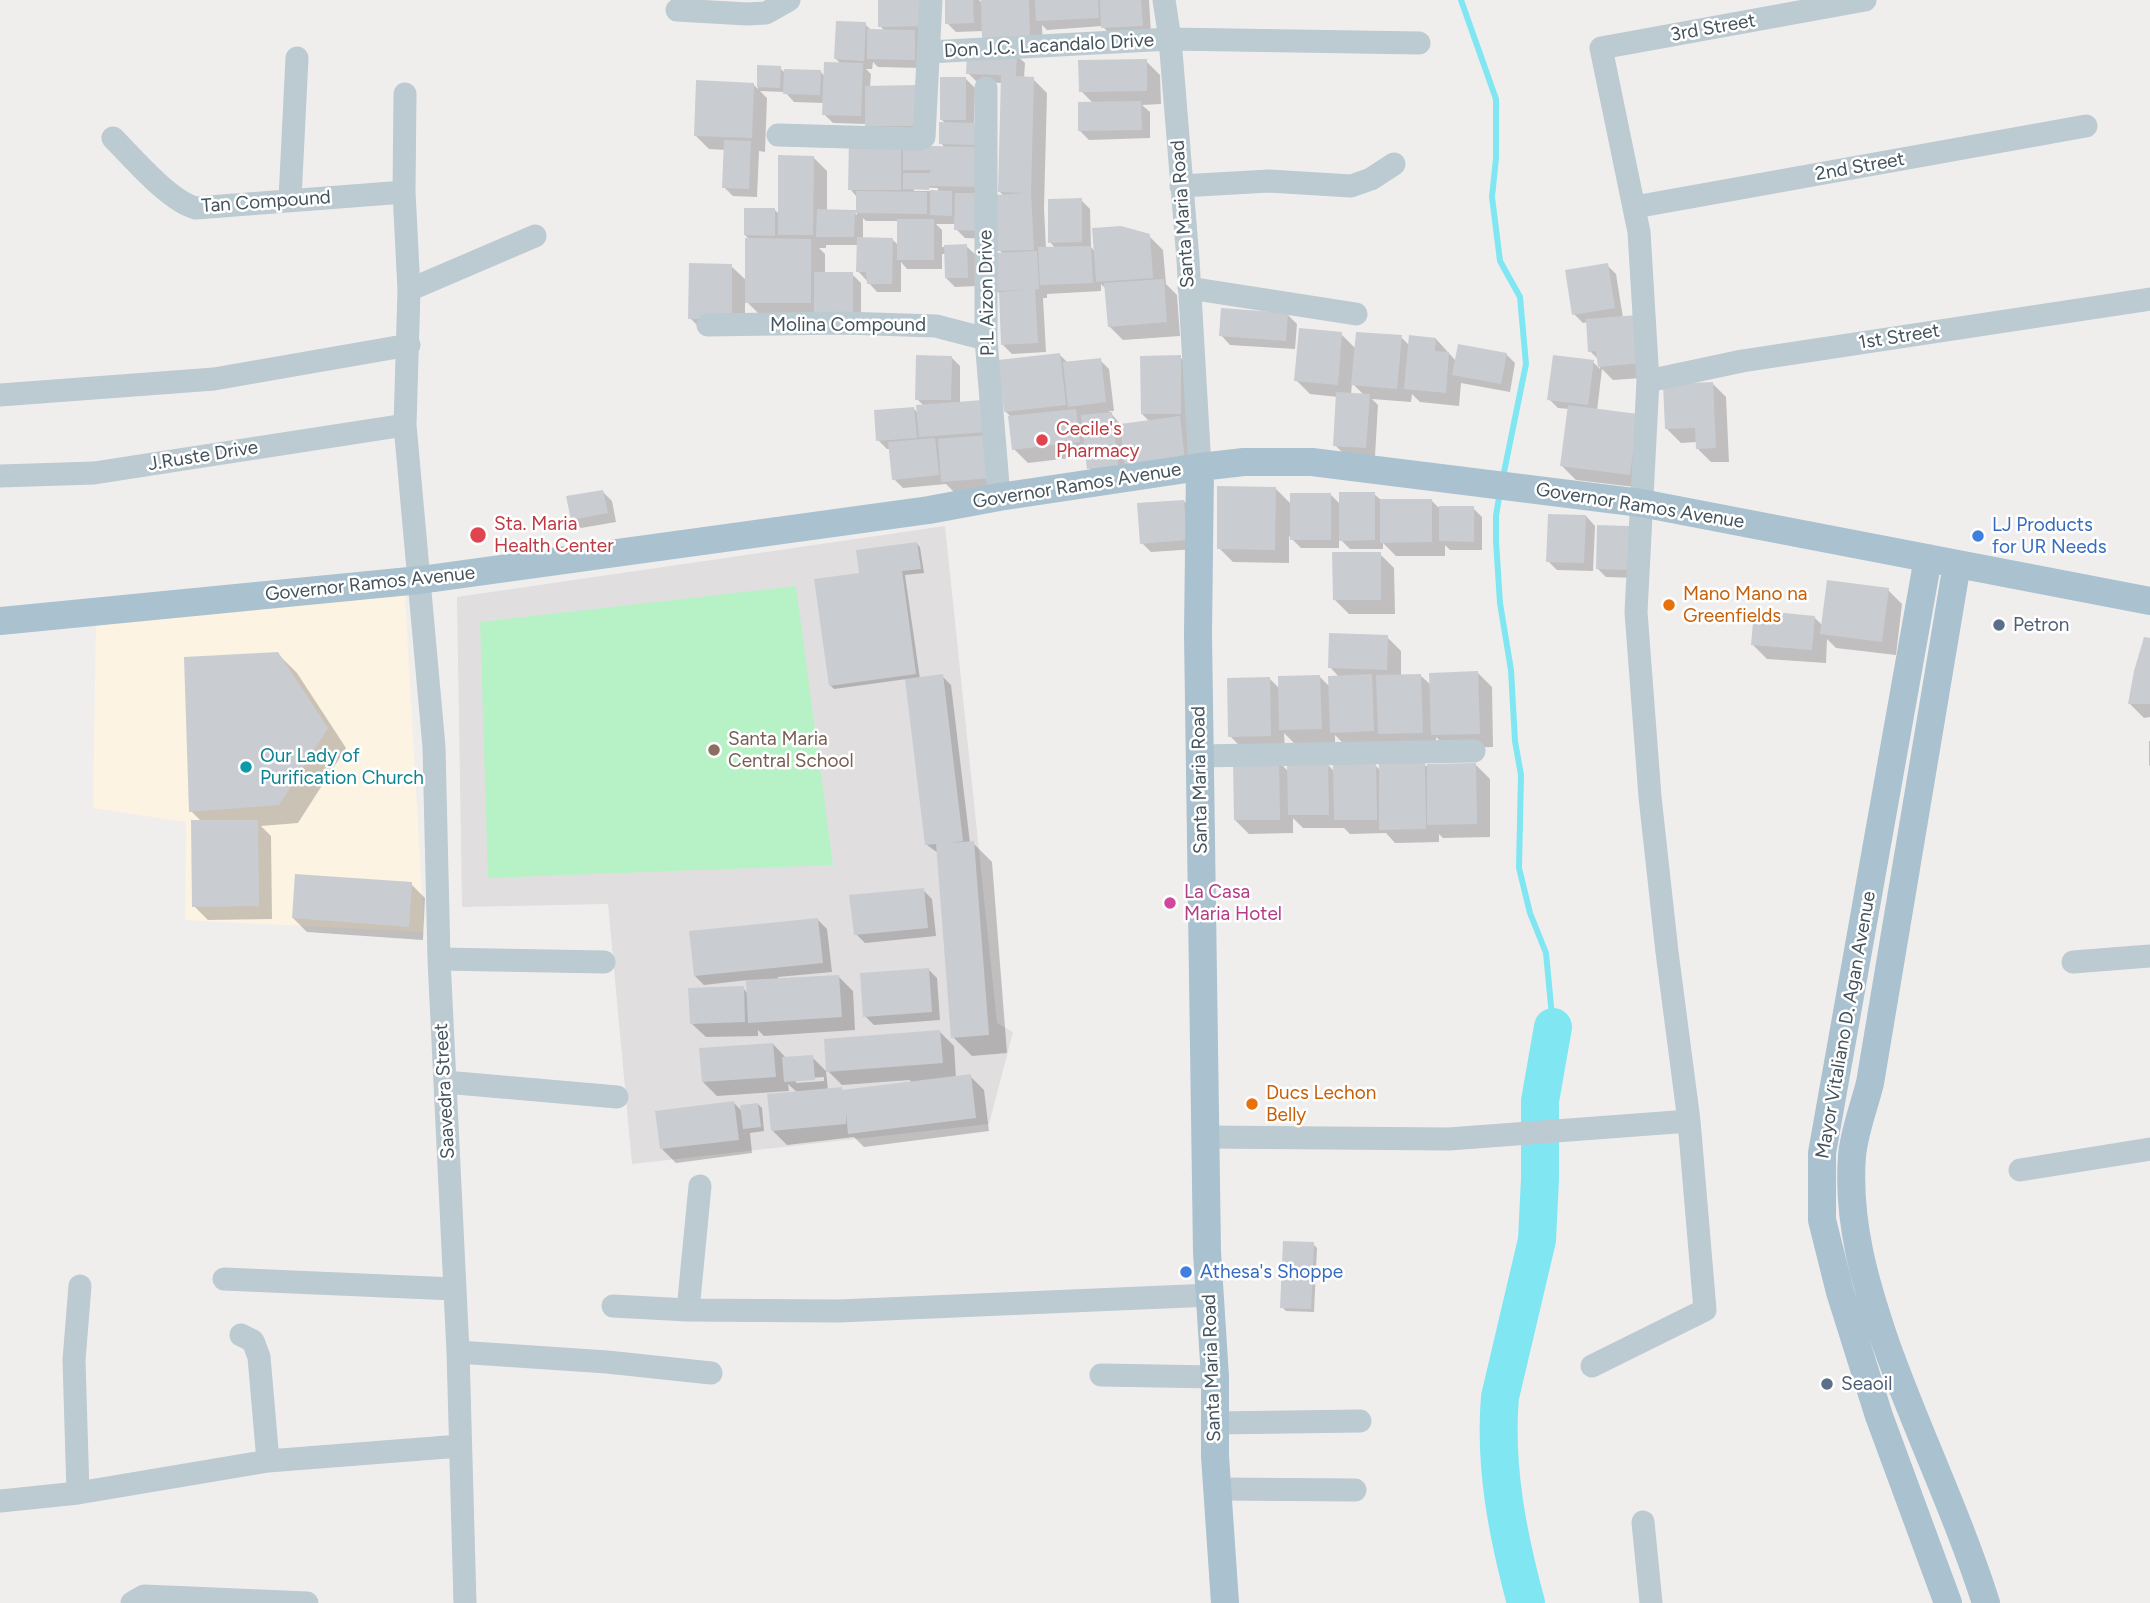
<!DOCTYPE html>
<style>
body{margin:0}
canvas{display:block;background:#f0eded}
</style>
<canvas width="2150" height="1603"></canvas>
<script>
const g = document.querySelector('canvas').getContext('2d');
g.lineJoin = 'round';
function fill(path, color) {
  g.fillStyle = color;
  g.fill(path, 'evenodd');
}
function strokePath(path, color, width, dash) {
  g.strokeStyle = color;
  g.lineWidth = width;
  g.lineCap = dash ? 'butt' : 'round';
  g.setLineDash(dash || []);
  g.stroke(path);
}
function label(font, color, halo, rows, align = 'center') {
  g.font = font + ' Figtree,sans-serif';
  g.lineWidth = 5;
  g.setLineDash([]);
  g.textBaseline = 'middle';
  g.strokeStyle = halo;
  g.fillStyle = color;
  for (const [text, x, y, turn = 0] of rows) {
    g.save();
    g.translate(x, y);
    g.rotate((+turn || 0) * Math.PI / 180);
    g.textAlign = isNaN(turn) ? turn : align;
    if (halo) g.strokeText(text, 0, 0);
    g.fillText(text, 0, 0);
    g.restore();
  }
}
fill(new Path2D(`
 M 405,595 L 424,932 L 185,920 L 186,822 L 93,808 L 96,624 Z`), '#fdf3e3');
fill(new Path2D(`
 M 945,526 L 997,1023 L 1013,1032 L 989,1124 L 632,1164 L 608,904 L 462,907 L 457,597 Z`), '#e1dedf');
fill(new Path2D(`
 M 796,586 L 833,865 L 488,878 L 480,622 Z`), '#b7f2c7');
fill(new Path2D(`
 M 880,0 L 934,0 L 923,68 L 878,67 L 873,62 L 872,69 L 866,69 L 871,74 L 870,87 L 917,87 L 929,143 L 933,148 L 945,148 L 941,143 L 946,124 L 941,119 L 966,79 L 975,88 L 974,125 L 994,196 L 1004,196 L 999,191 L 1002,83 L 977,82 L 968,73 L 999,54 L 984,31 L 956,32 L 947,23 L 947,0 L 979,0 L 983,4 L 983,0 L 1149,0 L 1151,34 L 1112,36 L 1102,26 L 1047,30 L 1042,25 L 1043,52 L 1013,52 L 1025,63 L 1024,78 L 1033,79 L 1047,93 L 1044,208 L 1046,249 L 1056,249 L 1050,242 L 1081,200 L 1090,209 L 1091,247 L 1096,253 L 1149,236 L 1163,250 L 1166,284 L 1177,295 L 1180,336 L 1123,340 L 1109,326 L 1107,290 L 1101,284 L 1101,291 L 1047,294 L 1047,298 L 1043,298 L 1046,352 L 1012,354 L 1003,345 L 1000,294 L 996,290 L 1003,254 L 990,239 L 965,238 L 956,229 L 956,224 L 936,224 L 942,230 L 942,247 L 966,246 L 976,255 L 977,286 L 955,287 L 946,278 L 946,254 L 942,254 L 942,269 L 907,269 L 901,262 L 901,292 L 877,292 L 858,271 L 859,245 L 826,245 L 826,248 L 819,248 L 825,254 L 825,274 L 852,274 L 861,283 L 861,323 L 761,316 L 745,300 L 745,332 L 704,332 L 690,318 L 731,266 L 747,281 L 750,240 L 745,235 L 775,210 L 780,215 L 813,157 L 827,171 L 827,211 L 854,212 L 857,215 L 857,197 L 850,189 L 882,140 L 867,124 L 833,123 L 824,114 L 824,103 L 794,102 L 785,92 L 760,91 L 767,98 L 765,152 L 759,151 L 757,197 L 733,196 L 724,187 L 726,150 L 709,149 L 695,135 L 753,84 L 758,89 L 759,67 L 780,68 L 786,74 L 821,72 L 825,77 L 841,64 L 836,59 L 865,24 L 872,31 L 885,31 L 880,26 ZM 914,187 L 938,188 L 938,191 L 914,191 ZM 863,218 L 866,221 L 898,221 L 898,245 L 892,239 L 863,239 Z
 M 1146,61 L 1160,75 L 1161,104 L 1142,105 L 1150,112 L 1150,138 L 1089,140 L 1080,131 L 1093,103 L 1081,91 Z
 M 1607,265 L 1616,274 L 1623,318 L 1655,377 L 1613,380 L 1602,369 L 1597,411 L 1637,416 L 1643,488 L 1576,480 L 1562,466 L 1569,409 L 1558,408 L 1549,399 L 1593,362 L 1600,369 L 1599,360 L 1590,351 L 1588,322 L 1583,323 L 1574,314 Z
 M 1288,315 L 1297,324 L 1295,349 L 1230,345 L 1221,335 Z
 M 1341,334 L 1356,349 L 1401,337 L 1410,346 L 1436,339 L 1456,361 L 1506,354 L 1515,363 L 1510,392 L 1461,383 L 1459,406 L 1420,402 L 1412,394 L 1411,402 L 1372,399 L 1378,405 L 1375,456 L 1344,454 L 1335,445 L 1338,397 L 1310,394 L 1296,380 ZM 1352,383 L 1365,396 L 1351,395 Z
 M 1060,355 L 1068,363 L 1100,360 L 1109,369 L 1114,411 L 1109,411 L 1121,425 L 1150,422 L 1142,414 L 1180,357 L 1194,371 L 1198,475 L 1098,477 L 1089,468 L 1087,456 L 1028,463 L 1014,449 L 1010,416 L 1005,411 Z
 M 951,357 L 960,366 L 960,403 L 982,401 L 1005,491 L 957,495 L 946,484 L 903,488 L 894,479 L 891,449 L 887,449 L 878,440 L 914,409 L 919,414 L 924,406 L 917,399 Z
 M 1712,383 L 1726,397 L 1729,462 L 1711,462 L 1697,448 L 1697,442 L 1681,443 L 1667,429 Z
 M 1275,488 L 1292,505 L 1330,494 L 1341,505 L 1374,494 L 1381,500 L 1431,500 L 1438,507 L 1473,508 L 1482,517 L 1482,550 L 1450,550 L 1445,545 L 1445,556 L 1396,556 L 1383,543 L 1383,549 L 1350,549 L 1339,538 L 1339,548 L 1301,548 L 1289,536 L 1289,563 L 1233,562 L 1219,548 Z
 M 603,492 L 612,501 L 616,522 L 581,528 L 572,519 Z
 M 1184,501 L 1193,511 L 1196,549 L 1151,552 L 1142,543 Z
 M 1586,516 L 1595,526 L 1593,571 L 1557,570 L 1548,561 Z
 M 1599,527 L 1637,578 L 1606,577 L 1597,568 Z
 M 916,543 L 920,547 L 924,573 L 905,575 L 920,679 L 942,676 L 951,685 L 970,843 L 973,843 L 992,862 L 1007,1053 L 972,1056 L 953,1037 L 938,853 L 927,845 L 907,679 L 834,689 L 830,685 L 861,574 Z
 M 1380,554 L 1394,568 L 1395,614 L 1349,614 L 1335,600 Z
 M 1888,590 L 1902,604 L 1896,655 L 1836,648 L 1827,639 L 1826,663 L 1767,659 L 1753,645 L 1814,617 L 1823,626 Z
 M 1387,637 L 1401,651 L 1401,676 L 1421,676 L 1432,686 L 1478,673 L 1492,687 L 1493,747 L 1447,748 L 1436,737 L 1436,747 L 1394,748 L 1387,741 L 1387,745 L 1346,746 L 1335,735 L 1335,743 L 1295,744 L 1284,733 L 1285,749 L 1244,750 L 1230,736 L 1269,678 L 1280,689 L 1320,677 L 1331,688 L 1339,677 L 1330,667 Z
 M 2150,640 L 2150,717 L 2144,718 L 2130,704 Z
 M 278,654 L 297,673 L 346,748 L 298,823 L 261,826 L 271,836 L 272,919 L 208,920 L 194,906 L 202,822 L 191,811 Z
 M 2149,741 L 2150,741 L 2150,766 L 2149,765 Z
 M 1278,761 L 1289,772 L 1327,764 L 1335,772 L 1375,765 L 1380,770 L 1424,763 L 1426,766 L 1476,765 L 1490,779 L 1490,837 L 1443,838 L 1439,834 L 1439,842 L 1395,843 L 1386,833 L 1350,834 L 1344,828 L 1303,828 L 1293,818 L 1293,833 L 1249,834 L 1235,820 Z
 M 411,884 L 425,898 L 423,940 L 307,932 L 293,918 Z
 M 923,890 L 932,899 L 936,936 L 865,943 L 856,934 Z
 M 818,920 L 827,929 L 832,972 L 778,977 L 778,980 L 839,977 L 853,991 L 855,1030 L 764,1036 L 758,1030 L 758,1036 L 706,1037 L 692,1024 L 743,988 L 748,994 L 748,980 L 704,985 L 695,976 Z
 M 928,969 L 937,978 L 940,1020 L 874,1025 L 865,1016 Z
 M 940,1032 L 954,1046 L 956,1078 L 970,1076 L 984,1090 L 989,1131 L 864,1147 L 854,1137 L 787,1145 L 773,1131 L 798,1093 L 788,1084 L 789,1091 L 717,1096 L 703,1082 L 773,1044 L 787,1059 L 812,1057 L 826,1071 L 828,1090 L 841,1088 L 844,1092 L 911,1083 L 910,1080 L 842,1085 L 828,1071 ZM 824,1077 L 824,1081 L 796,1083 L 796,1079 Z
 M 734,1103 L 743,1112 L 758,1104 L 762,1108 L 764,1131 L 750,1133 L 752,1153 L 676,1163 L 662,1149 Z
 M 1313,1244 L 1317,1248 L 1314,1312 L 1286,1311 L 1282,1307 Z`), '#0003');
strokePath(new Path2D(`
 M 1461,0 L 1496,99 L 1496,158 L 1492,197 L 1500,261 L 1520,297 L 1526,364 L 1503,477
 M 1500,491 L 1496,516 L 1496,541 L 1500,603 L 1511,670 L 1515,741 L 1521,775 L 1519,868 L 1530,913 L 1546,953 L 1553,1027`), '#80e7f2', 6);
strokePath(new Path2D(`
 M 1526,1603 C 1508,1536 1494,1467 1500,1397 L 1537,1240 L 1540,1179 L 1540,1101 L 1553,1027`), '#80e7f2', 38);
fill(new Path2D(`
 M 878,0 L 926,0 L 926,26 L 878,27 Z
 M 945,0 L 973,0 L 974,23 L 945,24 Z
 M 981,0 L 1029,0 L 1030,38 L 982,39 Z
 M 1035,0 L 1098,0 L 1099,18 L 1036,21 Z
 M 1100,0 L 1141,0 L 1143,26 L 1101,28 Z
 M 836,21 L 866,22 L 864,61 L 834,59 Z
 M 867,29 L 915,30 L 915,60 L 867,59 Z
 M 967,51 L 1017,53 L 1016,76 L 1034,77 L 1031,193 L 1034,250 L 997,251 L 995,195 L 1026,193 L 998,192 L 1001,75 L 966,74 Z
 M 1147,59 L 1147,91 L 1079,92 L 1078,60 Z
 M 824,62 L 863,63 L 861,116 L 822,115 Z
 M 757,65 L 781,66 L 780,88 L 757,87 Z
 M 784,69 L 821,70 L 820,95 L 783,94 Z
 M 940,77 L 966,77 L 966,120 L 940,120 Z
 M 696,80 L 754,83 L 752,138 L 694,136 Z
 M 917,85 L 918,126 L 865,126 L 865,86 Z
 M 1141,101 L 1142,130 L 1078,131 L 1078,102 Z
 M 939,122 L 976,123 L 976,145 L 939,144 Z
 M 849,138 L 901,139 L 901,190 L 848,190 Z
 M 724,140 L 751,141 L 749,189 L 722,188 Z
 M 903,141 L 930,146 L 982,147 L 981,187 L 929,186 L 929,190 L 903,189 L 903,173 L 930,173 L 930,170 L 903,170 Z
 M 778,155 L 814,156 L 813,235 L 778,235 Z
 M 930,190 L 952,191 L 952,216 L 930,215 Z
 M 856,191 L 927,192 L 927,214 L 855,213 L 854,237 L 816,237 L 817,209 L 856,210 Z
 M 955,193 L 983,193 L 982,231 L 954,230 Z
 M 1082,198 L 1082,242 L 1048,243 L 1048,199 Z
 M 744,208 L 775,208 L 775,236 L 744,235 Z
 M 897,219 L 934,219 L 934,260 L 897,260 Z
 M 1121,226 L 1150,234 L 1153,278 L 1096,282 L 1092,228 Z
 M 857,237 L 893,238 L 892,284 L 867,284 L 866,272 L 856,272 Z
 M 745,238 L 811,239 L 811,303 L 745,303 Z
 M 967,244 L 968,278 L 945,278 L 944,245 Z
 M 1091,246 L 1093,283 L 1040,285 L 1038,247 Z
 M 1037,251 L 1039,289 L 1035,289 L 1038,343 L 1001,345 L 999,292 L 1025,290 L 995,291 L 993,253 Z
 M 689,263 L 732,264 L 732,319 L 688,319 Z
 M 1608,263 L 1615,308 L 1572,315 L 1565,270 Z
 M 814,272 L 853,272 L 853,315 L 814,315 Z
 M 1164,279 L 1167,322 L 1108,327 L 1104,283 Z
 M 1221,308 L 1288,313 L 1286,341 L 1219,336 Z
 M 1638,315 L 1641,363 L 1598,367 L 1596,351 L 1588,352 L 1586,319 Z
 M 1299,328 L 1342,332 L 1338,385 L 1294,381 Z
 M 1356,332 L 1402,335 L 1397,389 L 1351,385 Z
 M 1409,335 L 1436,338 L 1435,351 L 1449,352 L 1446,393 L 1404,389 Z
 M 1458,344 L 1507,353 L 1501,384 L 1452,375 Z
 M 1060,353 L 1066,405 L 1004,412 L 998,360 Z
 M 916,355 L 952,356 L 951,400 L 915,400 Z
 M 1181,355 L 1181,414 L 1141,414 L 1140,356 Z
 M 1553,355 L 1594,360 L 1588,405 L 1547,400 Z
 M 1101,358 L 1106,402 L 1068,407 L 1063,362 Z
 M 1713,382 L 1716,448 L 1696,449 L 1695,428 L 1665,429 L 1663,384 Z
 M 1336,392 L 1370,394 L 1366,448 L 1333,446 Z
 M 983,400 L 986,432 L 919,437 L 916,405 Z
 M 1568,405 L 1638,414 L 1630,475 L 1560,466 Z
 M 914,407 L 917,438 L 876,441 L 874,410 Z
 M 1076,409 L 1080,442 L 1012,450 L 1008,416 Z
 M 1112,412 L 1118,465 L 1087,469 L 1081,415 Z
 M 1180,416 L 1185,461 L 1125,468 L 1120,424 Z
 M 988,435 L 992,478 L 941,482 L 938,439 Z
 M 935,438 L 939,475 L 892,480 L 888,442 Z
 M 1217,486 L 1276,487 L 1275,550 L 1217,549 Z
 M 603,490 L 608,513 L 571,520 L 566,496 Z
 M 1339,492 L 1375,492 L 1375,540 L 1339,541 Z
 M 1290,493 L 1331,493 L 1331,540 L 1290,540 Z
 M 1380,499 L 1432,499 L 1432,542 L 1380,543 Z
 M 1184,500 L 1187,540 L 1140,544 L 1137,503 Z
 M 1439,506 L 1474,506 L 1474,542 L 1439,541 Z
 M 1548,514 L 1586,515 L 1584,563 L 1546,562 Z
 M 1597,525 L 1630,526 L 1629,570 L 1596,569 Z
 M 917,542 L 921,569 L 902,571 L 916,674 L 829,686 L 814,579 L 859,573 L 856,550 Z
 M 1332,552 L 1381,552 L 1381,600 L 1333,600 Z
 M 1827,580 L 1889,588 L 1882,642 L 1820,634 Z
 M 1754,610 L 1815,616 L 1812,650 L 1751,645 Z
 M 1329,633 L 1388,635 L 1387,670 L 1328,668 Z
 M 2144,637 L 2150,638 L 2150,704 L 2128,704 L 2134,671 Z
 M 278,652 L 328,728 L 279,805 L 189,812 L 184,657 Z
 M 1478,671 L 1480,734 L 1431,735 L 1429,673 Z
 M 943,674 L 963,841 L 950,843 L 974,841 L 989,1035 L 951,1038 L 936,844 L 925,845 L 905,679 Z
 M 1372,674 L 1374,731 L 1330,733 L 1328,676 Z
 M 1421,674 L 1423,733 L 1378,734 L 1376,675 Z
 M 1320,675 L 1322,729 L 1279,730 L 1278,676 Z
 M 1270,677 L 1271,736 L 1228,737 L 1227,678 Z
 M 1279,760 L 1280,820 L 1234,820 L 1233,761 Z
 M 1425,761 L 1426,829 L 1379,830 L 1379,762 Z
 M 1328,762 L 1329,815 L 1288,815 L 1287,763 Z
 M 1376,763 L 1377,820 L 1334,820 L 1333,764 Z
 M 1476,763 L 1477,824 L 1427,825 L 1427,764 Z
 M 191,820 L 258,820 L 259,906 L 192,907 Z
 M 295,874 L 412,882 L 409,927 L 292,918 Z
 M 924,888 L 928,928 L 854,935 L 849,895 Z
 M 818,918 L 823,963 L 694,976 L 689,931 Z
 M 929,968 L 932,1012 L 863,1017 L 860,973 Z
 M 839,975 L 842,1017 L 748,1023 L 746,980 Z
 M 744,986 L 745,1022 L 690,1024 L 688,988 Z
 M 940,1030 L 943,1063 L 826,1072 L 824,1039 Z
 M 773,1043 L 776,1077 L 702,1082 L 699,1048 Z
 M 813,1055 L 815,1080 L 784,1082 L 782,1057 Z
 M 971,1074 L 976,1118 L 848,1134 L 846,1112 L 846,1124 L 771,1131 L 767,1094 L 842,1087 L 842,1090 Z
 M 734,1101 L 739,1140 L 660,1149 L 655,1111 Z
 M 758,1103 L 761,1127 L 743,1129 L 740,1105 Z
 M 1283,1241 L 1314,1242 L 1311,1309 L 1280,1308 Z`), '#c9cdd2');
strokePath(new Path2D(`
 M 1164,0 L 1170,39 L 1188,260 L 1200,467
 M 677,10 L 747,14 L 766,13 L 789,0
 M 929,52 L 1170,39 L 1419,43
 M 986,88 L 986,339 L 999,497
 M 405,94 L 404,192 L 409,290 L 405,425 L 434,747 L 439,959 L 458,1352 L 465,1603
 M 778,135 L 920,139 L 924,137 L 931,0
 M 113,138 C 133,158 169,201 196,208 L 404,192
 M 1181,186 L 1269,181 L 1351,186 L 1371,179 L 1394,164
 M 290,199 L 297,58
 M 1635,207 L 2086,126
 M 1189,288 L 1356,314
 M 409,290 L 535,236
 M 708,325 L 843,323 L 936,326 L 986,339
 M 1648,381 L 1742,361 L 2150,299
 M 0,395 L 214,379 L 409,345
 M 0,476 L 94,473 L 405,425
 M 1200,756 L 1474,751
 M 439,959 L 604,962
 M 2073,962 L 2150,956
 M 445,1082 L 617,1097
 M 1205,1137 L 1449,1139 L 1689,1121
 M 2020,1170 L 2150,1149
 M 224,1279 L 454,1289
 M 613,1306 L 688,1310 L 839,1311 L 1211,1295
 M 688,1310 L 700,1186
 M 241,1335 L 253,1341 L 259,1357 L 268,1461
 M 458,1352 L 607,1362 L 711,1373
 M 1592,1366 L 1705,1310 L 1689,1121 L 1667,952 L 1650,797 L 1636,612 L 1648,381 L 1639,232 L 1601,48 L 1865,0
 M 1101,1375 L 1215,1377
 M 1214,1423 L 1360,1421
 M 1217,1489 L 1355,1490
 M 78,1493 L 74,1360 L 80,1286
 M 0,1501 L 78,1493 L 268,1461 L 460,1446
 M 1643,1522 L 1651,1603
 M 132,1603 L 144,1596 L 307,1603`), '#bccad1', 23);
strokePath(new Path2D(`
 M 1200,467 L 1198,634 L 1207,1252 L 1215,1377 L 1215,1456 L 1225,1603
 M 1928,558 L 1822,1153 L 1822,1220 L 1840,1292 L 1879,1416 L 1948,1603
 M 1957,564 L 1870,1083 C 1864,1107 1854,1132 1852,1156 C 1847,1221 1865,1283 1886,1344 C 1917,1431 1958,1515 1986,1603
 M 0,621 L 420,580 L 929,510 L 999,497 L 1200,467 L 1244,462 L 1312,462 L 1641,503 L 2150,601`), '#aac1cf', 28);
for (const [x, y, r, color] of [
 [1042,440,7,"#e0444e"],
 [478,535,9,"#e0444e"],
 [1978,536,7,"#3f7fe0"],
 [1669,605,7,"#e8710a"],
 [1999,625,7,"#5c6f8a"],
 [714,750,7,"#8d6e63"],
 [246,767,7,"#0f9aa8"],
 [1170,903,7,"#d1479c"],
 [1252,1104,7,"#e8710a"],
 [1186,1272,7,"#3f7fe0"],
 [1827,1384,7,"#5c6f8a"]
]) {
  const dot = new Path2D();
  dot.arc(x, y, r, 0, 2 * Math.PI);
  g.fillStyle = color;
  g.fill(dot);
  strokePath(dot, '#fff', 2.5);
}
label('19px', '#44535c', '#fff', [
 ["3rd Street",1713,28,-10],
 ["Don J.C. Lacandalo Drive",1049,46,-3],
 ["2nd Street",1860,167,-10],
 ["Tan Compound",266,202,-4],
 ["Santa Maria Road",1183,214,-94],
 ["P.L Aizon Drive",987,293,-91],
 ["Molina Compound",848,325],
 ["1st Street",1899,337,-9],
 ["J.Ruste Drive",203,456,-9],
 ["Governor Ramos Avenue",1077,486,-9],
 ["Governor Ramos Avenue",1640,506,9],
 ["Governor Ramos Avenue",370,584,-6],
 ["Santa Maria Road",1200,780,-91],
 ["Mayor Vitaliano D. Agan Avenue",1846,1025,-80],
 ["Saavedra Street",445,1091,-93],
 ["Santa Maria Road",1212,1368,-92]
]);
label('19px', '#be3a42', '#fff', [
 ["Cecile's",1056,429],
 ["Pharmacy",1056,451],
 ["Sta. Maria",494,524],
 ["Health Center",494,546]
], 'left');
label('19px', '#366cbe', '#fff', [
 ["LJ Products",1992,525],
 ["for UR Needs",1992,547],
 ["Athesa's Shoppe",1200,1272]
], 'left');
label('19px', '#c56008', '#fff', [
 ["Mano Mano na",1683,594],
 ["Greenfields",1683,616],
 ["Ducs Lechon",1266,1093],
 ["Belly",1266,1115]
], 'left');
label('19px', '#4e5e75', '#fff', [
 ["Petron",2013,625],
 ["Seaoil",1841,1384]
], 'left');
label('19px', '#785e54', '#fff', [
 ["Santa Maria",728,739],
 ["Central School",728,761]
], 'left');
label('19px', '#0d838f', '#fff', [
 ["Our Lady of",260,756],
 ["Purification Church",260,778]
], 'left');
label('19px', '#b23c85', '#fff', [
 ["La Casa",1184,892],
 ["Maria Hotel",1184,914]
], 'left');
</script>
